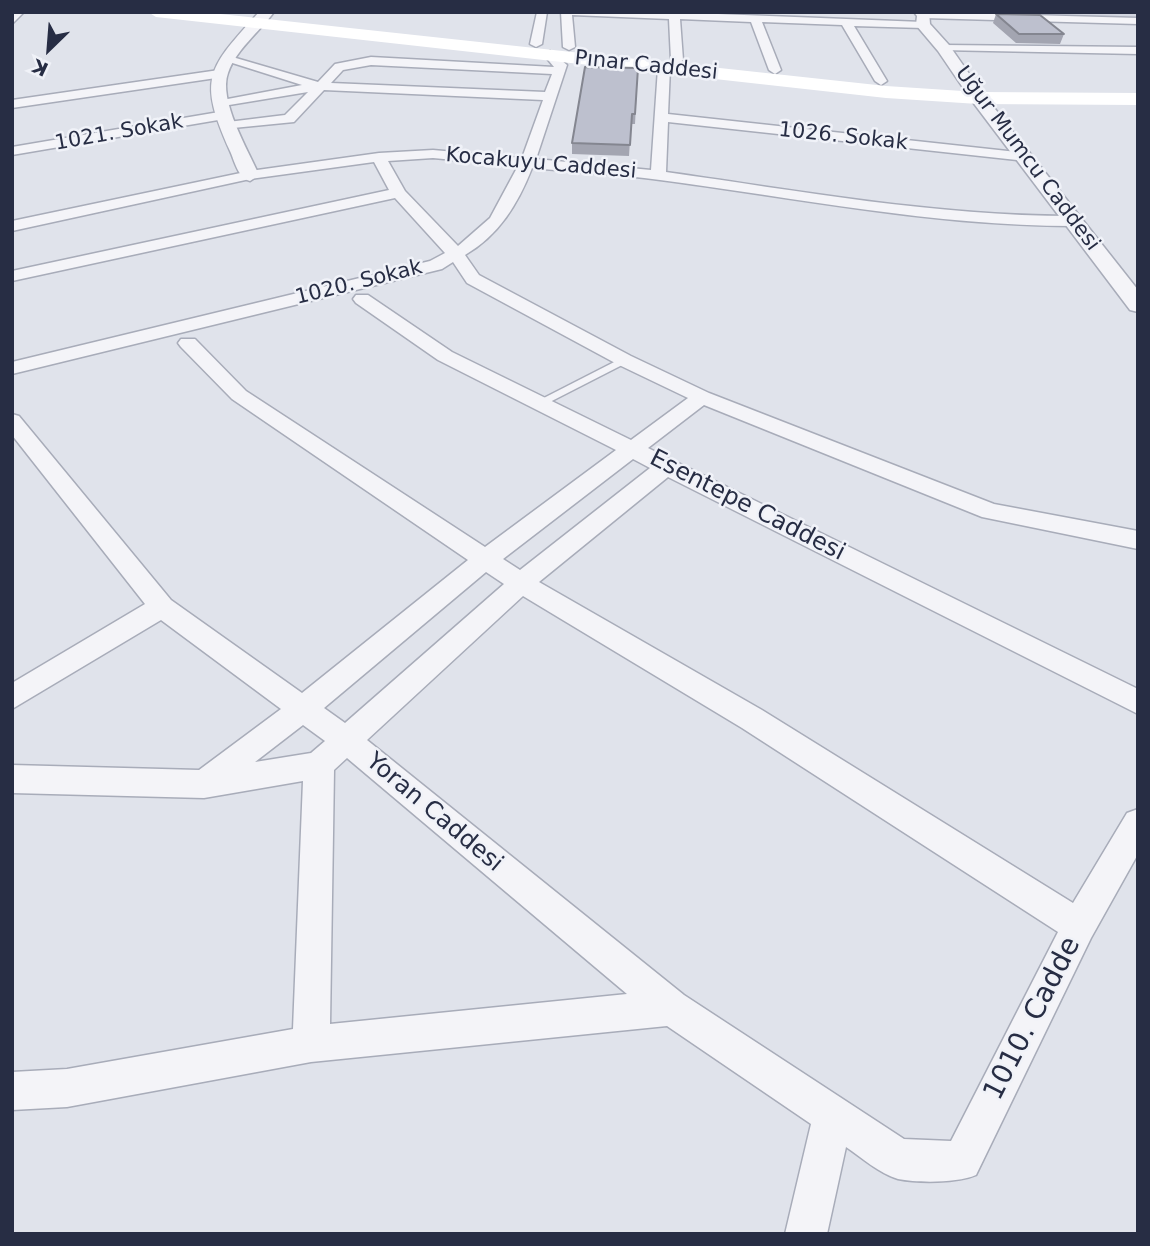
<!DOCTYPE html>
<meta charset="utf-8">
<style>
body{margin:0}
#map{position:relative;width:1150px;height:1246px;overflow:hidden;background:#e0e3eb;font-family:"DejaVu Sans",sans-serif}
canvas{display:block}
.frame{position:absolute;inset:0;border:14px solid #272d44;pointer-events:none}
.north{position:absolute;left:14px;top:14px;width:70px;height:70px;-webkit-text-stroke:5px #f0f2f8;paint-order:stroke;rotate:205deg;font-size:19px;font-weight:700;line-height:28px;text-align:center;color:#272d44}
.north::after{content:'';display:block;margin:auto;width:24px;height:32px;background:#272d44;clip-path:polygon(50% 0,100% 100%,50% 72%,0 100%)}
</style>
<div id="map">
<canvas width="1150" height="1246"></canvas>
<div class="frame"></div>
<div class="north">K</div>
</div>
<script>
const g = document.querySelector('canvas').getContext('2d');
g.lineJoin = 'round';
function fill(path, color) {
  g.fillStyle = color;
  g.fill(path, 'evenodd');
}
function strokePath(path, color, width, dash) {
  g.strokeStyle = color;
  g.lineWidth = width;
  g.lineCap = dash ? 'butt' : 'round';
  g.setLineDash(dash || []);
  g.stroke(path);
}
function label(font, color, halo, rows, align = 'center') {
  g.font = font + ' "DejaVu Sans",sans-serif';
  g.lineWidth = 5;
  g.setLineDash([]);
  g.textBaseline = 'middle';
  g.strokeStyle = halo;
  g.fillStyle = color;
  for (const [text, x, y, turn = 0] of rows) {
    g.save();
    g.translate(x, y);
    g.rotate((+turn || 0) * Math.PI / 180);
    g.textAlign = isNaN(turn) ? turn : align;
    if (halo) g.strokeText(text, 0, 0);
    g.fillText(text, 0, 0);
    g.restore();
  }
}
fill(new Path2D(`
 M 938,12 L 1138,12 L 1138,18 L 940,13 Z`), '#d2d5e0');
const service = new Path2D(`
 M 624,357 L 628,358 L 628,362 L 544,405 L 536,405 L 534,403 Z`);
const minor = new Path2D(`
 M 13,12 L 24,12 L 12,24 L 12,14 Z
 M 537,12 L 547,12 L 542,44 L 536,47 L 530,44 Z
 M 561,12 L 667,12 L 923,22 L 928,25 L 923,28 L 854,26 L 887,81 L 881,85 L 875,81 L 842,25 L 762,22 L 781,70 L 775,74 L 769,70 L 751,22 L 680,19 L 683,60 L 677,64 L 671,60 L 669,19 L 572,15 L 575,47 L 569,50 L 563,47 Z
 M 922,12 L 1138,18 L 1138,24 L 924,18 L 919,15 Z
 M 944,45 L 1138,47 L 1138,54 L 940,50 L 938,48 Z
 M 550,51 L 567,65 L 536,159 L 651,170 L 658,68 L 664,64 L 670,68 L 668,114 L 1026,153 L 1033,157 L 1026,161 L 668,122 L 666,172 C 801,191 936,216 1073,216 L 1081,221 L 1073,226 C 934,226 798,198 660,180 C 618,174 575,172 532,168 C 518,204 499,235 465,255 L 479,275 L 631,356 L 709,393 L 994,504 L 1138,531 L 1138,549 L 982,517 L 704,405 L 648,448 L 1138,689 L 1138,714 L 668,477 L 539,582 L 762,710 L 1073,903 L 1127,813 L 1138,809 L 1138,854 L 1091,938 L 976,1175 C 958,1183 918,1183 898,1179 C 880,1174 861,1157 846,1147 L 827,1234 L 785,1234 L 811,1124 L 667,1026 L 311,1062 L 67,1107 L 12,1110 L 12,1072 L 67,1069 L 293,1029 L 303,781 L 204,798 L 12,793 L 12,765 L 199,770 L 281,709 L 161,620 L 12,709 L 12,683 L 145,604 L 12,435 L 12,414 L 19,416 L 171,600 L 302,693 L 468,560 L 232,399 L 181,347 L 178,343 L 181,339 L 195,339 L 246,391 L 485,547 L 616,450 L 438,360 L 356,303 L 353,299 L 356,295 L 368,295 L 452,352 L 631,440 L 688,398 L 617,364 L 467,283 L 453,262 L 442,269 L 12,374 L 12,362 L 430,261 L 445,253 L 395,198 L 12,281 L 12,271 L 389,190 L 374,162 L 250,179 L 12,231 L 12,221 L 250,171 L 379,153 L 433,150 L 522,158 L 543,100 L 324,90 L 294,122 L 223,129 L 221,126 L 228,122 L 285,115 L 308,92 L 217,107 L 217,101 L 302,85 L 223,60 L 229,56 L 318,82 L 335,64 L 371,57 L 554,67 L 544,55 ZM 371,65 L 552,74 L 545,92 L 331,83 L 343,70 ZM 433,158 L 518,166 L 490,218 L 458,246 L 405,191 L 388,161 ZM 633,459 L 650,468 L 520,570 L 503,559 ZM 486,572 L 504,584 L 345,723 L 324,708 ZM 523,596 L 742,728 L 1058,932 L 951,1141 L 904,1139 L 684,995 L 367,740 ZM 303,725 L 325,741 L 311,753 L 255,762 ZM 347,758 L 627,994 L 330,1024 L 334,770 Z
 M 219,70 L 225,74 L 223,77 L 12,108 L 12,100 Z
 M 225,111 L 230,112 L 230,118 L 12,155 L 12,147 Z`);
const tertiary = new Path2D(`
 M 259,12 L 274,12 C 259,32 236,50 228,73 C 218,100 248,150 259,175 L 250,181 C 238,178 235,162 230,151 C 197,77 208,69 259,12 Z
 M 914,12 L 929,12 L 930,24 L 949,45 L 984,95 L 1138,290 L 1138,312 L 1130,310 L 972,101 L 938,51 L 916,25 L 917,16 Z`);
strokePath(service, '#a8acb9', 3);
strokePath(minor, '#a8acb9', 3);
strokePath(tertiary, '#a8acb9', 3);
fill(service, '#f4f4f8');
fill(minor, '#f4f4f8');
fill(tertiary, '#f4f4f8');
fill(new Path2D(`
 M 148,12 L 202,12 L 886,86 L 978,92 L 1138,93 L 1138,105 L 978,104 L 886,98 L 156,17 Z`), '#fff');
fill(new Path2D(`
 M 996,14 L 1064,34 L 1060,44 L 1016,43 L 993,23 Z
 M 638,68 L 635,124 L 631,124 L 629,156 L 572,154 L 572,143 Z`), '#a3a5b1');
const building = new Path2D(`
 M 996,14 L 1040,15 L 1064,34 L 1019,34 Z
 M 585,67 L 638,68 L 635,114 L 632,114 L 630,145 L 572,143 Z`);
fill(building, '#bdc0ce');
strokePath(building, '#848690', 2);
label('21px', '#272d44', '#f0f2f8', [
 ["Pınar Caddesi",646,66,6],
 ["1021. Sokak",119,133,-10],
 ["1026. Sokak",843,137,6],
 ["Uğur Mumcu Caddesi",1027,159,53],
 ["Kocakuyu Caddesi",541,164,5],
 ["1020. Sokak",359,283,-14]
]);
label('24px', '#272d44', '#f0f2f8', [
 ["Esentepe Caddesi",747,506,27],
 ["Yoran Caddesi",434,813,40]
]);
label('28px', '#272d44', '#f0f2f8', [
 ["1010. Cadde",1033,1019,-63]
]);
</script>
